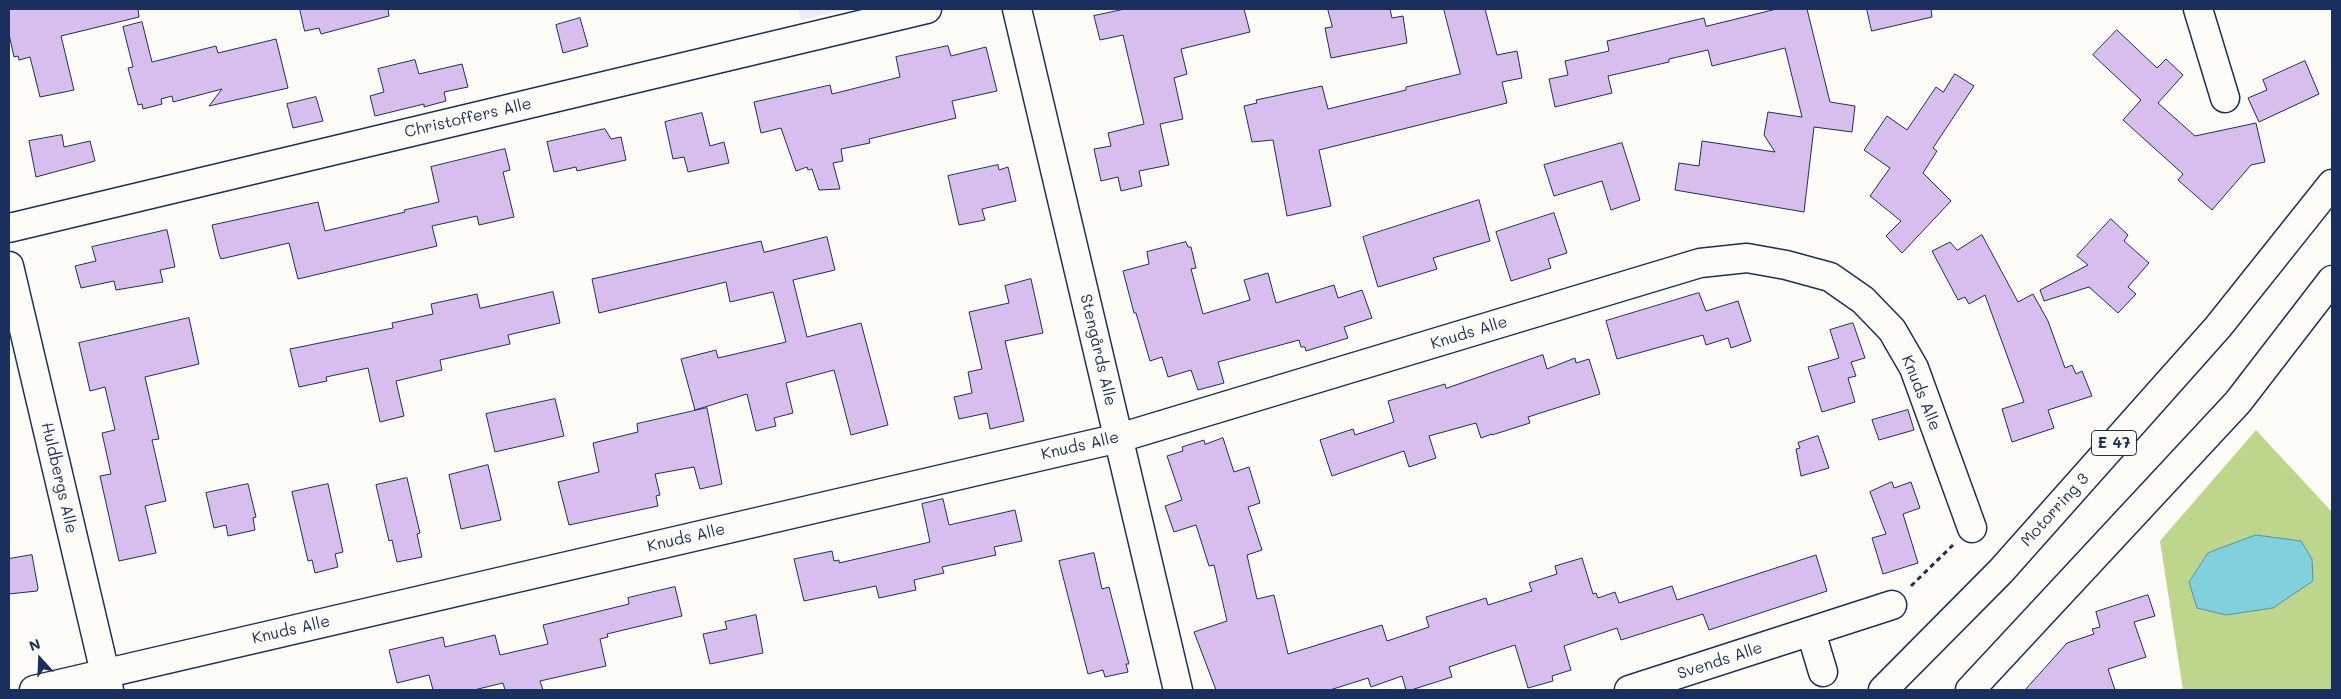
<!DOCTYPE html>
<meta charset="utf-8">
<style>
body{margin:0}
#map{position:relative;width:2341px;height:699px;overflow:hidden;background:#fdfcf7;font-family:Mali,sans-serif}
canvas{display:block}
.frame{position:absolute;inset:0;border:10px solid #1b2f5e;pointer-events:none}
.north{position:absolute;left:15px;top:634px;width:50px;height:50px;-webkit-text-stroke:4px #fdfcf7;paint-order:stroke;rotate:340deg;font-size:14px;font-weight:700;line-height:20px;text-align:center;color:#1b2f5e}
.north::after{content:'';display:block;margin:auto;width:18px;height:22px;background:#1b2f5e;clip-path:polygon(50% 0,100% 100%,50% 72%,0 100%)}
</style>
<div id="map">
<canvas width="2341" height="699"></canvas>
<div class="frame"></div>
<div class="north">N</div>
</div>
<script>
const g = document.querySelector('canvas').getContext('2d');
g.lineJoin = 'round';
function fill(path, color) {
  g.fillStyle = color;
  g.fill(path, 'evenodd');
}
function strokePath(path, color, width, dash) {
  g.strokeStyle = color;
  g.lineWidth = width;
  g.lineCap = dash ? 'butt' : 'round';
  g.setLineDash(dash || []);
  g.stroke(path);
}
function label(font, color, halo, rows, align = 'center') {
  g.font = font + ' Mali,sans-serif';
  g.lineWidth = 5;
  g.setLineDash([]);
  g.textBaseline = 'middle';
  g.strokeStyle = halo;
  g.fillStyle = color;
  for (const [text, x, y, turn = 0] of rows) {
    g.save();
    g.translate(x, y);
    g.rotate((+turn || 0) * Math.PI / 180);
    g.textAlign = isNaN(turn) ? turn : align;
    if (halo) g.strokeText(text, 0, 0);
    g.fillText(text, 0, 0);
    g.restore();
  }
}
fill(new Path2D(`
 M 798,9 L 849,9 L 801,20 Z`), '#f2e9f4');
fill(new Path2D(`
 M 2256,430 L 2332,512 L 2332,690 L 2183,690 L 2160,541 Z`), '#bed58c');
const water = new Path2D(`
 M 2256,535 L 2301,541 L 2312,559 L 2313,581 L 2273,608 L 2226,615 L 2197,608 L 2189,582 L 2208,553 Z`);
fill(water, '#81d1dd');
strokePath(water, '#5890aa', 1);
const building = new Path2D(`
 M 9,9 L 138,9 L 139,17 L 61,36 L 74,90 L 40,97 L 30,57 L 19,60 L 18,56 L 14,57 L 9,34 Z
 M 300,9 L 388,9 L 389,16 L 321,34 L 319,28 L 305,31 Z
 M 1125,9 L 1244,9 L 1250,32 L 1181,49 L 1187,74 L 1174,78 L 1183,119 L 1160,124 L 1169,165 L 1139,171 L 1142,186 L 1121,191 L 1118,177 L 1101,181 L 1094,149 L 1111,146 L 1108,133 L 1144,124 L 1123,35 L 1100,40 L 1094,16 Z
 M 1328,9 L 1390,9 L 1392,18 L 1403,16 L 1407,43 L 1331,58 L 1325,28 L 1332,27 Z
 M 1444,9 L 1485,9 L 1497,55 L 1517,51 L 1522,78 L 1502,82 L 1507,103 L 1319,150 L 1331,206 L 1287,216 L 1273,140 L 1252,142 L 1244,106 L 1257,103 L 1256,100 L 1322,86 L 1328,109 L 1406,90 L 1406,87 L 1460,74 Z
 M 1777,9 L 1807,9 L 1830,102 L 1855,106 L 1852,132 L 1814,127 L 1804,212 L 1675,190 L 1679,163 L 1699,166 L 1702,141 L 1775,152 L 1764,135 L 1768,112 L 1802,117 L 1785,48 L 1712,66 L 1708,50 L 1669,59 L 1669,62 L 1608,76 L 1612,93 L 1555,107 L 1549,79 L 1568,75 L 1565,61 L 1609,51 L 1607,41 L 1704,18 L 1706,26 Z
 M 1867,9 L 1931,9 L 1932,17 L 1872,31 Z
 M 580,18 L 588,46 L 563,53 L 556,25 Z
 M 142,22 L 152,62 L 216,46 L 218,53 L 276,39 L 288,88 L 209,106 L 222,89 L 173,102 L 172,96 L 161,99 L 162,104 L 143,109 L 142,104 L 138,105 L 128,68 L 133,67 L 123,27 Z
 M 2117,30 L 2157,68 L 2166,59 L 2183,75 L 2158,103 L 2195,136 L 2256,123 L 2265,162 L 2251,165 L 2212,210 L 2178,180 L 2183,174 L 2123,120 L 2141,100 L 2093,55 Z
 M 948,46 L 951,56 L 986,47 L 997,91 L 952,101 L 956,118 L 869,139 L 870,143 L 841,149 L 843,161 L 833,163 L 840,189 L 819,190 L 812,169 L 808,170 L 807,167 L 796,171 L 781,128 L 761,133 L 754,102 L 830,85 L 832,94 L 900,77 L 896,57 Z
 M 415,60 L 419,74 L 462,64 L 468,87 L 444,92 L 446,101 L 424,107 L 424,104 L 375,116 L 370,96 L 384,92 L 378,69 Z
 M 2305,61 L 2319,94 L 2259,122 L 2248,98 L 2267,90 L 2263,80 Z
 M 1955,74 L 1974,86 L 1933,148 L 1937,151 L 1923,173 L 1951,201 L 1902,253 L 1886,236 L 1901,221 L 1870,196 L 1890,168 L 1864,150 L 1887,116 L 1907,130 L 1936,87 L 1943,92 Z
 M 316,97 L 323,121 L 293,128 L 287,104 Z
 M 702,113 L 710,146 L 724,142 L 729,163 L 688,172 L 684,157 L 673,159 L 665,122 Z
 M 605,129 L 611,139 L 621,137 L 626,160 L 577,171 L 576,167 L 554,172 L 547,142 Z
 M 62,135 L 64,147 L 90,141 L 95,161 L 36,177 L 29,141 Z
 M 1622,143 L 1640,200 L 1611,210 L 1602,181 L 1554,196 L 1544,165 Z
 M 505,149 L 510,170 L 503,172 L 514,217 L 479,225 L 477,216 L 432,226 L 437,246 L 298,279 L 289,243 L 221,259 L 219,254 L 212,225 L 318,202 L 325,231 L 405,212 L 404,210 L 439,202 L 431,167 Z
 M 998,165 L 999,170 L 1008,167 L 1016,201 L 982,209 L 985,220 L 959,225 L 948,176 Z
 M 1479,200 L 1490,241 L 1433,258 L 1437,269 L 1378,287 L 1363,237 Z
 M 1554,213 L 1567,253 L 1548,259 L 1551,268 L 1511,281 L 1496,232 Z
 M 2111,219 L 2128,235 L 2124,241 L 2149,263 L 2128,287 L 2136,294 L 2118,313 L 2089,287 L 2044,301 L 2040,290 L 2088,265 L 2077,256 Z
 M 167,230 L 175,267 L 160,270 L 163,282 L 116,290 L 114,281 L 81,288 L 75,266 L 96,261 L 92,247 Z
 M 1982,235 L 2018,302 L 2033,294 L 2048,321 L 2065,368 L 2072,365 L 2076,374 L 2082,371 L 2092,396 L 2048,410 L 2054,428 L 2012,442 L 2002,409 L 2024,402 L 1985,295 L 1969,304 L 1965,297 L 1958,300 L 1932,251 L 1950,242 L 1957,250 Z
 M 827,237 L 835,270 L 793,280 L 807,337 L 861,323 L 888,425 L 851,435 L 834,370 L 786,383 L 793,413 L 774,418 L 776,426 L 756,431 L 747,394 L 695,410 L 681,359 L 716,350 L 718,358 L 786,342 L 773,292 L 730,302 L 726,282 L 599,313 L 592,279 L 761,241 L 764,252 Z
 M 1186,242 L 1188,247 L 1191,247 L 1196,268 L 1191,269 L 1203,314 L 1250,300 L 1244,280 L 1268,273 L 1276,303 L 1334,285 L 1338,298 L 1362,290 L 1372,318 L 1344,327 L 1348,338 L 1306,351 L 1305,347 L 1301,347 L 1299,340 L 1218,362 L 1224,383 L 1198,390 L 1191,370 L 1168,377 L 1162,357 L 1150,361 L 1136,313 L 1134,313 L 1123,271 L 1149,264 L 1147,252 Z
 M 1031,279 L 1043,333 L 1005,341 L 1024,421 L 990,429 L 987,413 L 959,419 L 954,397 L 972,393 L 968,372 L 982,369 L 969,312 L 1009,303 L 1005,286 Z
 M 553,292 L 560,323 L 508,335 L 510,344 L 440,360 L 442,370 L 396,381 L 404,416 L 380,422 L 368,368 L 326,377 L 327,381 L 299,387 L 290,349 L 393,328 L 392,323 L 433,314 L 431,304 L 477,294 L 480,308 Z
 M 1699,293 L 1706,311 L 1738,301 L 1751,341 L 1731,348 L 1728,338 L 1706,345 L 1703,335 L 1617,359 L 1606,321 Z
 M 189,318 L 199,364 L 145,377 L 159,439 L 152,440 L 166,501 L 145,506 L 156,553 L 119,561 L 100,476 L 111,474 L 102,433 L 115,430 L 105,387 L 90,391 L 79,343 Z
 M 1853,323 L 1865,358 L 1851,362 L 1856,376 L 1848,378 L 1855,402 L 1822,412 L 1808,367 L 1839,358 L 1830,330 Z
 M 1543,355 L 1547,369 L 1575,358 L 1576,363 L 1589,359 L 1600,394 L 1528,417 L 1530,423 L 1492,435 L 1492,434 L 1481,438 L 1476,423 L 1429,436 L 1436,458 L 1409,467 L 1404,451 L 1332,476 L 1320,440 L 1353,429 L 1355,435 L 1394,422 L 1388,401 L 1445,384 L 1446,388 Z
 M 555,399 L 564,436 L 495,452 L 486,414 Z
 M 707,408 L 722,484 L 700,489 L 694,467 L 655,474 L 660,495 L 656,496 L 658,506 L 569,525 L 558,482 L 599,472 L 593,443 L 638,432 L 637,424 Z
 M 1908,410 L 1914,430 L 1879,440 L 1872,420 Z
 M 1818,436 L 1829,468 L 1801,476 L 1796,449 L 1800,448 L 1798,443 Z
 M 1223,438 L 1234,472 L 1249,467 L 1260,503 L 1248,507 L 1262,550 L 1247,555 L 1257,599 L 1274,595 L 1288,654 L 1382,625 L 1387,641 L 1429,627 L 1426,617 L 1486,598 L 1488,605 L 1532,591 L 1529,583 L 1557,574 L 1555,566 L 1582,558 L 1593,594 L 1596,593 L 1598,598 L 1615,592 L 1619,603 L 1672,586 L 1677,600 L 1816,555 L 1827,591 L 1709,630 L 1703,614 L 1621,640 L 1617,628 L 1564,646 L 1571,670 L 1552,676 L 1553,681 L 1528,688 L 1515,645 L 1449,667 L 1452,677 L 1411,690 L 1406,690 L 1402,676 L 1371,687 L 1368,678 L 1330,690 L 1216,690 L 1194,632 L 1227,621 L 1214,565 L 1209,566 L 1196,525 L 1174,532 L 1165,506 L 1182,500 L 1167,456 L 1183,451 L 1182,447 L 1204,440 L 1205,444 Z
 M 488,465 L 501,520 L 461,529 L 449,475 Z
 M 407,478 L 420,533 L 417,534 L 422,557 L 397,562 L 392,540 L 389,541 L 376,485 Z
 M 1892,482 L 1894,488 L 1911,482 L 1920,508 L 1903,514 L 1918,563 L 1883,574 L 1872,538 L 1886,534 L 1870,492 Z
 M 248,484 L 256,517 L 253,518 L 255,530 L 228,536 L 226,525 L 214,528 L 206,493 Z
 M 328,484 L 343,552 L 335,554 L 338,567 L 315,573 L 312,560 L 308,561 L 292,492 Z
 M 943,499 L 949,525 L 1015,510 L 1022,541 L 994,547 L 996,555 L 942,567 L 944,573 L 914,580 L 916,590 L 879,598 L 876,586 L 804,601 L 794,559 L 832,551 L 834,561 L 839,560 L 839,563 L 930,542 L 922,504 Z
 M 1094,553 L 1102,589 L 1109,587 L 1129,664 L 1126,664 L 1128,672 L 1105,677 L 1103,670 L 1088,674 L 1059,561 Z
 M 32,555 L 38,588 L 37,591 L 9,594 L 9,559 Z
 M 675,587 L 682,616 L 607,634 L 608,637 L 600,639 L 606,666 L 540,681 L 543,690 L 505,690 L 503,683 L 474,690 L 433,690 L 429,675 L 397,683 L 389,650 L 443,637 L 445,647 L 495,635 L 500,655 L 548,644 L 543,625 L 629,604 L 628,598 Z
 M 2148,595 L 2155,616 L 2134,622 L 2146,657 L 2108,669 L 2115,690 L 2025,690 L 2067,643 L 2094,634 L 2092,629 L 2100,627 L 2096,612 Z
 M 756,615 L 763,653 L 710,664 L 703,634 L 727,629 L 725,622 Z`);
fill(building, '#d8beed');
strokePath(building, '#1b2f5e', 1);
const minor = new Path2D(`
 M 1017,9 L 1178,690
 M 2198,9 L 2225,98
 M 9,228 L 927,9
 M 9,266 L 109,690
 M 1811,632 L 1823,672
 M 34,690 L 1119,438 L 1700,263 L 1747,258 L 1786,265 L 1830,277 L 1863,300 L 1892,330 L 1914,368 L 1972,528
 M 1629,690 L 1892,605`);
const highway = new Path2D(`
 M 1883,690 L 2001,571 L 2218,327 L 2332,184
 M 1970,690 L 2238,402 L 2332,280`);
strokePath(minor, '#1b2f5e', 31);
strokePath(highway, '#1b2f5e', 31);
strokePath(new Path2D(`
 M 1911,586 L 1953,545`), '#1b2f5e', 3, [5, 4]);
strokePath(minor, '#fdfcf7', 28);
strokePath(highway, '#fdfcf7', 28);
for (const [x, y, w] of [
 [2114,443,45]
]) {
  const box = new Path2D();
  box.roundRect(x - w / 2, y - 12.5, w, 25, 4);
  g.fillStyle = '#fdfcf7';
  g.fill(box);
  strokePath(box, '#1b2f5e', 1);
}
label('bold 15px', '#1b2f5e', null, [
 ["E 47",2114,443]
]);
label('16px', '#1b2f5e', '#fdfcf7', [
 ["Christoffers Alle",468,118,-13],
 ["Knuds Alle",1469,333,-17],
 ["Stengårds Alle",1098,350,77],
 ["Knuds Alle",1921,393,68],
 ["Knuds Alle",1080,446,-13],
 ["Huldbergs Alle",59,478,77],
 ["Motorring 3",2055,510,-48],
 ["Knuds Alle",686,538,-13],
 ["Knuds Alle",291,630,-13],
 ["Svends Alle",1720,661,-18]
]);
</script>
